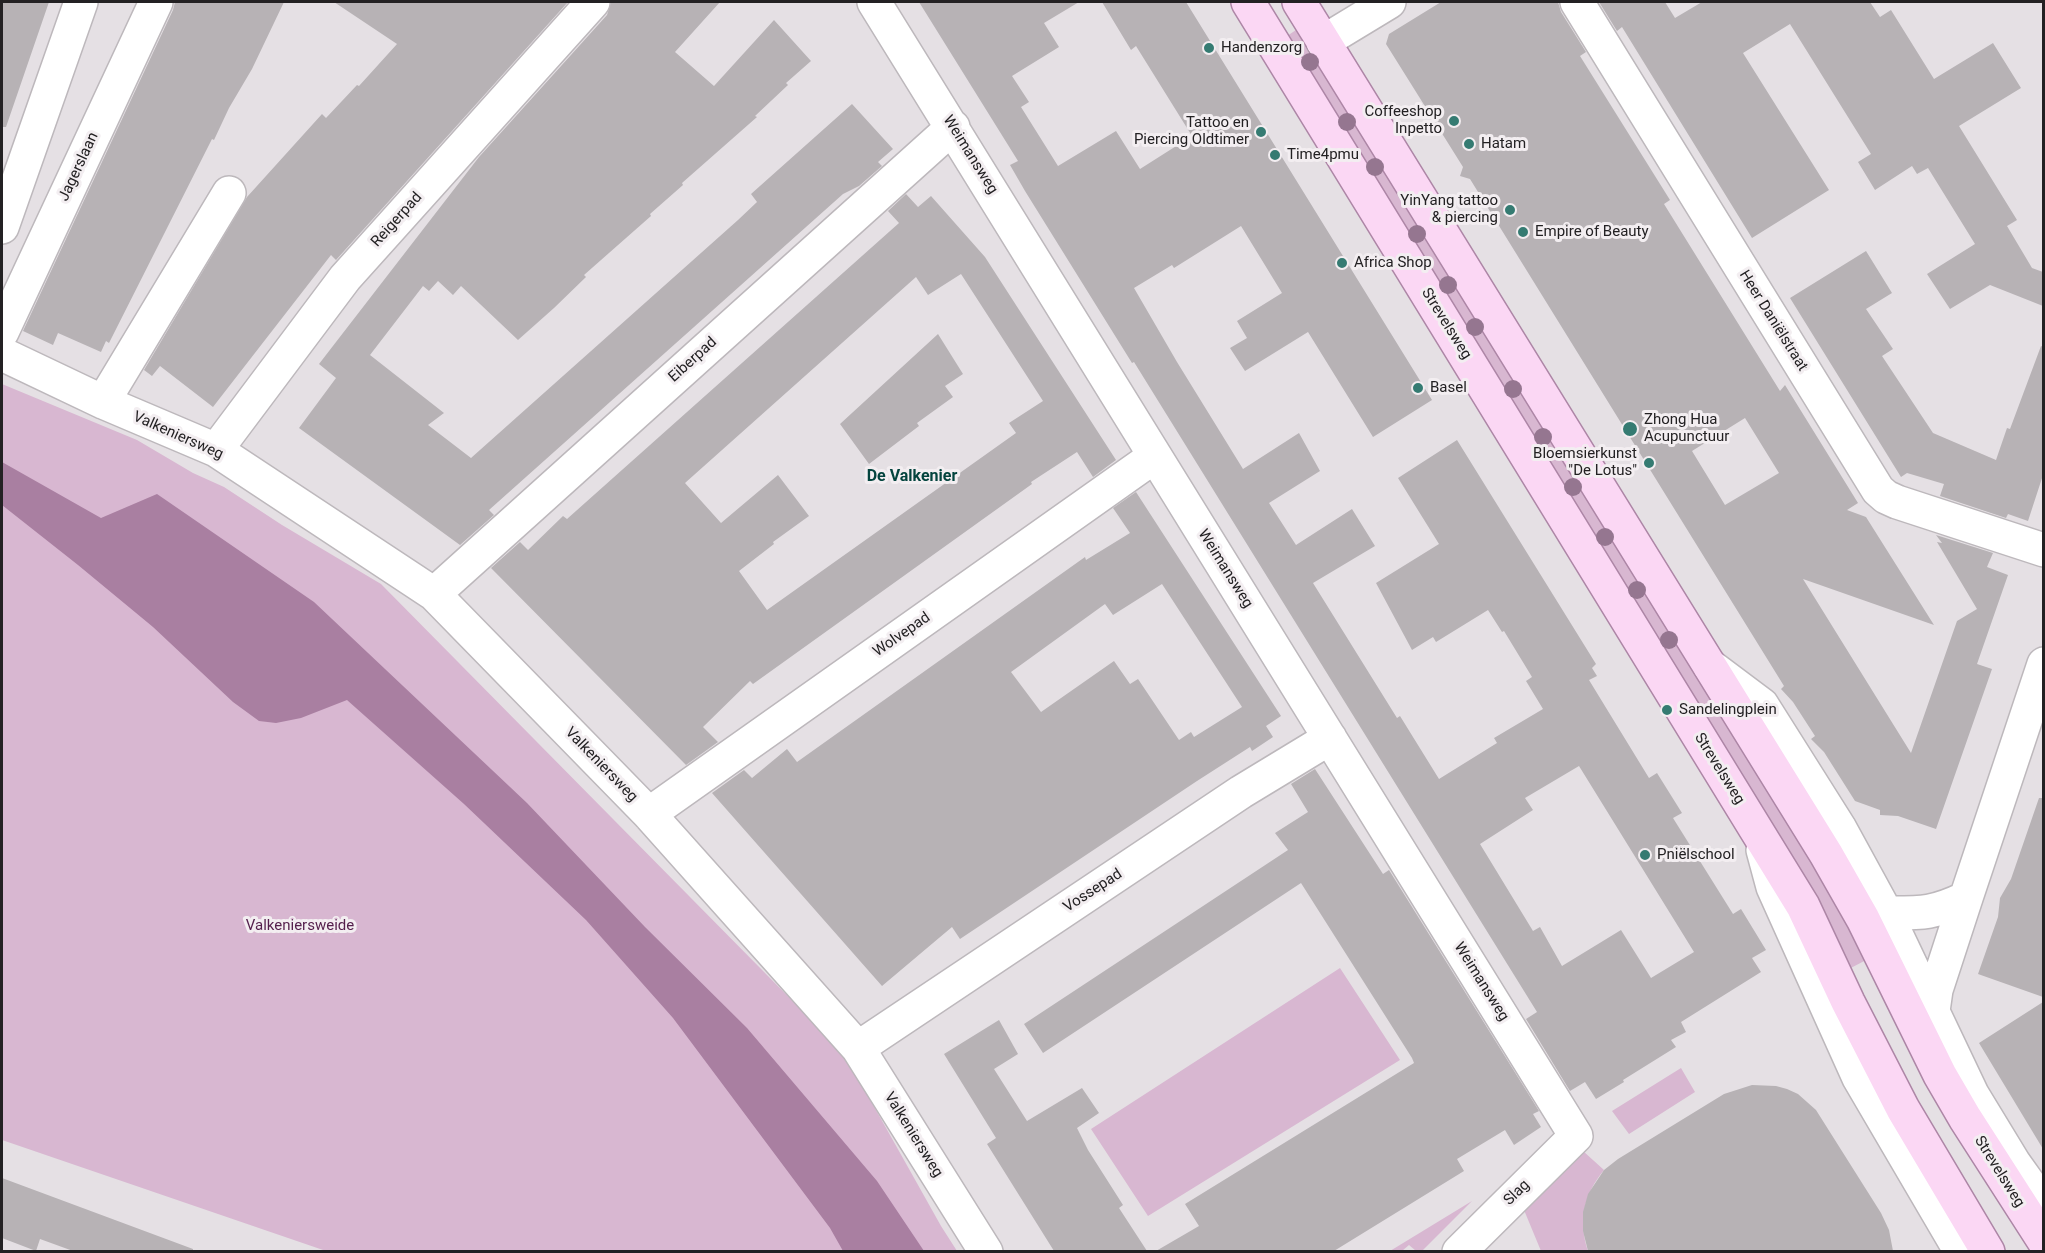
<!DOCTYPE html>
<meta charset="utf-8">
<style>
body{margin:0}
#map{position:relative;width:2045px;height:1253px;overflow:hidden;background:#e5e0e4;font-family:Roboto,sans-serif}
canvas{display:block}
.frame{position:absolute;inset:0;border:3px solid #232123;pointer-events:none}
</style>
<div id="map">
<canvas width="2045" height="1253"></canvas>
<div class="frame"></div>
</div>
<script>
const g = document.querySelector('canvas').getContext('2d');
g.lineJoin = 'round';
function fill(path, color) {
  g.fillStyle = color;
  g.fill(path, 'evenodd');
}
function strokePath(path, color, width, dash) {
  g.strokeStyle = color;
  g.lineWidth = width;
  g.lineCap = dash ? 'butt' : 'round';
  g.setLineDash(dash || []);
  g.stroke(path);
}
function label(font, color, halo, rows, align = 'center') {
  g.font = font + ' Roboto,sans-serif';
  g.lineWidth = 6;
  g.setLineDash([]);
  g.textBaseline = 'middle';
  g.strokeStyle = halo;
  g.fillStyle = color;
  for (const [text, x, y, turn = 0] of rows) {
    g.save();
    g.translate(x, y);
    g.rotate((+turn || 0) * Math.PI / 180);
    g.textAlign = isNaN(turn) ? turn : align;
    if (halo) g.strokeText(text, 0, 0);
    g.fillText(text, 0, 0);
    g.restore();
  }
}
fill(new Path2D(`
 M 1299,28 L 1437,249 L 1870,958 L 1845,971 L 1284,38 Z
 M 2,384 L 137,440 L 193,473 L 224,487 L 282,525 L 381,584 L 844,1053 L 941,1226 L 957,1251 L 326,1251 L 2,1140 Z
 M 1340,968 L 1400,1060 L 1148,1216 L 1091,1129 Z
 M 1681,1068 L 1695,1092 L 1629,1134 L 1612,1111 Z
 M 1583,1151 L 1604,1170 C 1584,1194 1578,1221 1588,1251 L 1541,1251 L 1524,1210 Z
 M 1472,1201 L 1422,1251 L 1416,1251 L 1409,1245 L 1402,1251 L 1390,1251 Z`), '#d8b7d1');
fill(new Path2D(`
 M 2,462 L 101,518 L 157,494 L 314,602 L 527,803 L 645,927 L 747,1028 L 877,1181 L 924,1251 L 843,1251 L 830,1228 L 673,1018 L 586,920 L 464,804 L 347,700 L 301,718 L 276,723 L 259,721 L 233,702 L 153,627 L 78,565 L 2,505 Z`), '#a97fa1');
fill(new Path2D(`
 M 2,2 L 49,2 L 6,127 L 2,127 Z
 M 175,2 L 284,2 L 252,69 L 229,108 L 214,140 L 212,139 L 109,343 L 106,341 L 101,352 L 58,333 L 53,345 L 23,331 L 173,10 Z
 M 334,2 L 568,2 L 336,260 L 331,255 L 213,407 L 160,366 L 152,376 L 144,370 L 247,197 L 322,114 L 326,118 L 357,85 L 359,86 L 397,44 Z
 M 611,2 L 720,2 L 675,52 L 714,86 L 774,20 L 811,61 L 786,83 L 788,85 L 755,116 L 757,117 L 682,183 L 683,185 L 650,214 L 651,216 L 584,275 L 586,277 L 554,308 L 518,340 L 461,286 L 453,295 L 438,281 L 429,291 L 423,286 L 370,355 L 444,413 L 428,425 L 471,458 L 738,220 L 757,202 L 751,194 L 852,104 L 893,149 L 878,162 L 882,166 L 859,186 L 843,194 L 489,510 L 494,515 L 460,545 L 299,428 L 336,378 L 319,364 L 479,157 L 607,15 Z
 M 919,2 L 1079,2 L 1044,23 L 1059,47 L 1012,76 L 1029,102 L 1021,107 L 1058,166 L 1116,131 L 1140,169 L 1192,136 L 1136,46 L 1131,50 L 1102,2 L 1186,2 L 1432,400 L 1373,437 L 1308,332 L 1245,371 L 1230,348 L 1247,338 L 1237,321 L 1282,293 L 1241,226 L 1174,268 L 1172,265 L 1134,288 L 1177,362 L 1243,469 L 1299,433 L 1320,471 L 1269,503 L 1296,545 L 1352,509 L 1375,546 L 1313,583 L 1397,718 L 1400,716 L 1439,779 L 1497,743 L 1494,738 L 1543,709 L 1526,681 L 1532,677 L 1504,631 L 1502,632 L 1488,610 L 1436,642 L 1433,637 L 1412,650 L 1376,583 L 1439,544 L 1398,478 L 1457,440 L 1596,664 L 1592,668 L 1597,676 L 1589,680 L 1649,778 L 1657,773 L 1682,813 L 1673,818 L 1733,914 L 1741,909 L 1766,950 L 1752,958 L 1761,972 L 1681,1022 L 1686,1032 L 1671,1040 L 1676,1047 L 1623,1080 L 1624,1082 L 1596,1099 L 1585,1082 L 1570,1091 L 1526,1019 L 1537,1012 L 1134,362 L 1132,363 L 1025,191 L 1010,165 L 1018,161 ZM 1579,766 L 1694,952 L 1651,978 L 1621,930 L 1562,966 L 1540,927 L 1533,931 L 1480,844 L 1533,810 L 1525,798 Z
 M 1441,2 L 1558,2 L 1561,12 L 1586,52 L 1580,56 L 1670,200 L 1664,204 L 1780,391 L 1785,385 L 1858,503 L 1847,510 L 1866,517 L 1934,625 L 1803,579 L 1911,753 L 1957,621 L 1977,609 L 1937,542 L 1942,543 L 1936,535 L 1993,553 L 1987,567 L 2008,575 L 1977,664 L 1992,669 L 1936,829 L 1898,816 L 1880,815 L 1880,810 L 1855,801 L 1824,752 L 1811,739 L 1815,736 L 1793,702 L 1781,689 L 1784,686 L 1470,179 L 1460,176 L 1463,167 L 1386,44 L 1389,34 ZM 1745,418 L 1779,473 L 1725,505 L 1692,451 Z
 M 1599,2 L 1665,2 L 1675,18 L 1702,2 L 1870,2 L 1880,17 L 1891,10 L 1934,79 L 1993,43 L 2021,88 L 1959,126 L 2017,220 L 2007,226 L 2032,268 L 2043,272 L 2043,306 L 1990,285 L 1950,309 L 1927,274 L 1975,244 L 1928,168 L 1917,174 L 1912,166 L 1875,190 L 1858,162 L 1871,154 L 1790,24 L 1743,53 L 1829,190 L 1752,238 L 1622,27 L 1617,31 Z
 M 906,194 L 918,207 L 931,196 L 985,257 L 1116,460 L 1093,477 L 1077,452 L 1031,482 L 1032,484 L 753,684 L 750,681 L 703,727 L 718,742 L 686,765 L 491,568 L 520,542 L 528,550 L 563,516 L 567,519 L 899,223 L 888,211 ZM 961,274 L 1043,401 L 1009,423 L 1016,433 L 767,610 L 739,571 L 774,544 L 773,542 L 809,516 L 778,475 L 721,523 L 685,483 L 916,277 L 928,295 Z
 M 1866,251 L 1892,293 L 1866,309 L 1893,349 L 1882,356 L 1933,433 L 1996,460 L 2007,428 L 2010,429 L 2041,346 L 2043,347 L 2043,475 L 2028,521 L 2008,514 L 2006,518 L 1940,496 L 1944,484 L 1907,473 L 1901,477 L 1790,298 Z
 M 938,334 L 963,374 L 945,386 L 953,397 L 917,423 L 919,426 L 869,464 L 840,424 Z
 M 1136,492 L 1281,716 L 1266,726 L 1273,737 L 1252,751 L 1250,747 L 1197,781 L 960,939 L 952,927 L 882,986 L 712,793 L 744,770 L 752,778 L 787,749 L 797,762 L 1085,557 L 1086,560 L 1130,533 L 1113,508 ZM 1162,584 L 1242,707 L 1194,737 L 1191,732 L 1179,740 L 1138,679 L 1130,684 L 1114,661 L 1041,712 L 1011,672 L 1105,604 L 1113,615 Z
 M 1315,769 L 1383,874 L 1389,870 L 1539,1111 L 1533,1114 L 1541,1127 L 1514,1145 L 1505,1130 L 1457,1159 L 1464,1171 L 1334,1251 L 1156,1251 L 1199,1226 L 1185,1204 L 1414,1063 L 1412,1058 L 1301,883 L 1043,1053 L 1024,1024 L 1288,850 L 1275,833 L 1308,812 L 1291,784 Z
 M 2039,798 L 2043,798 L 2043,997 L 1978,974 L 1998,917 L 2000,898 L 2011,879 Z
 M 2043,1002 L 2043,1149 L 1979,1043 Z
 M 999,1020 L 1018,1054 L 994,1069 L 1027,1121 L 1082,1088 L 1099,1113 L 1077,1128 L 1088,1150 L 1123,1205 L 1119,1208 L 1147,1251 L 1054,1251 L 987,1144 L 996,1138 L 944,1054 Z
 M 1752,1085 L 1776,1086 L 1787,1089 L 1798,1094 L 1816,1110 L 1881,1213 L 1889,1230 L 1893,1251 L 1588,1251 L 1583,1231 L 1583,1212 L 1588,1194 L 1604,1170 L 1618,1159 L 1724,1094 Z
 M 2,1178 L 193,1249 L 193,1251 L 73,1251 L 40,1239 L 36,1251 L 2,1238 Z`), '#b7b2b5');
const street = new Path2D(`
 M 874,2 L 1576,1136 L 1459,1252
 M 1577,2 L 1878,490 L 1886,497 L 1897,502 L 2044,550
 M 1323,42 L 1389,2
 M 2,227 L 81,2
 M 2,332 L 156,2
 M 2,354 L 103,402 L 216,450 L 434,594 L 649,814 L 858,1048 L 986,1252
 M 103,402 L 229,193
 M 216,450 L 345,278 L 593,2
 M 434,594 L 953,127
 M 1710,666 L 1762,705 L 1839,827 L 1886,913 L 1972,1094 L 2014,1163 L 2044,1205
 M 649,814 L 1155,456
 M 1763,850 L 1773,887 L 1859,1078 L 1961,1252
 M 1886,913 C 1921,913 1933,914 1966,898
 M 1933,1011 L 1936,990 L 1966,898 L 2044,664
 M 858,1048 L 1241,792 L 1330,738`);
const primary = new Path2D(`
 M 1248,2 L 1803,906 L 1848,1002 L 1903,1109 L 1988,1252
 M 1299,2 L 1826,854 L 1863,919 L 1940,1075 L 1965,1118 L 2044,1241`);
strokePath(street, '#bdb8bc', 36);
strokePath(primary, '#ad86a6', 36);
strokePath(street, '#fff', 33);
strokePath(primary, '#fbd7f4', 33);
g.fillStyle = '#957690';
for (const [x, y] of [
 [1310,62],
 [1347,122],
 [1375,167],
 [1417,234],
 [1448,285],
 [1475,327],
 [1513,389],
 [1543,437],
 [1573,487],
 [1605,537],
 [1637,590],
 [1669,640]
]) {
  g.beginPath();
  g.arc(x, y, 9, 0, 2 * Math.PI);
  g.fill();
}
for (const [x, y, r, color] of [
 [1209,48,6,"#357b72"],
 [1454,121,6,"#357b72"],
 [1261,132,6,"#357b72"],
 [1469,144,6,"#357b72"],
 [1275,155,6,"#357b72"],
 [1510,210,6,"#357b72"],
 [1523,232,6,"#357b72"],
 [1342,263,6,"#357b72"],
 [1418,388,6,"#357b72"],
 [1630,429,8,"#357b72"],
 [1649,463,6,"#357b72"],
 [1667,710,6,"#357b72"],
 [1645,855,6,"#357b72"]
]) {
  const dot = new Path2D();
  dot.arc(x, y, r, 0, 2 * Math.PI);
  g.fillStyle = color;
  g.fill(dot);
  strokePath(dot, '#f3eef1', 2);
}
label('15px', '#232123', '#f3eef1', [
 ["Handenzorg",1221,48],
 ["Coffeeshop",1442,112,"right"],
 ["Inpetto",1442,129,"right"],
 ["Tattoo en",1249,123,"right"],
 ["Piercing Oldtimer",1249,140,"right"],
 ["Hatam",1481,144],
 ["Time4pmu",1287,155],
 ["YinYang tattoo",1498,201,"right"],
 ["& piercing",1498,218,"right"],
 ["Empire of Beauty",1535,232],
 ["Africa Shop",1354,263],
 ["Basel",1430,388],
 ["Zhong Hua",1644,420],
 ["Acupunctuur",1644,437],
 ["Bloemsierkunst",1637,454,"right"],
 ["\"De Lotus\"",1637,471,"right"],
 ["Sandelingplein",1679,710],
 ["Pniëlschool",1657,855]
], 'left');
label('15px', '#232123', '#f3eef1', [
 ["Weimansweg",970,155,58],
 ["Jagerslaan",79,167,-65],
 ["Reigerpad",397,220,-48],
 ["Heer Daniëlstraat",1773,321,58],
 ["Strevelsweg",1446,324,58],
 ["Eiberpad",693,360,-42],
 ["Valkeniersweg",178,436,24],
 ["Weimansweg",1225,569,58],
 ["Wolvepad",902,635,-35],
 ["Valkeniersweg",601,765,46],
 ["Strevelsweg",1719,769,58],
 ["Vossepad",1093,891,-33],
 ["Weimansweg",1481,982,58],
 ["Valkeniersweg",913,1135,58],
 ["Strevelsweg",1999,1172,58],
 ["Slag",1517,1193,-44]
]);
label('15px', '#541f4c', '#f3eef1', [
 ["Valkeniersweide",300,926]
]);
label('bold 16px', '#04443e', '#f3eef1', [
 ["De Valkenier",912,477]
]);
</script>
